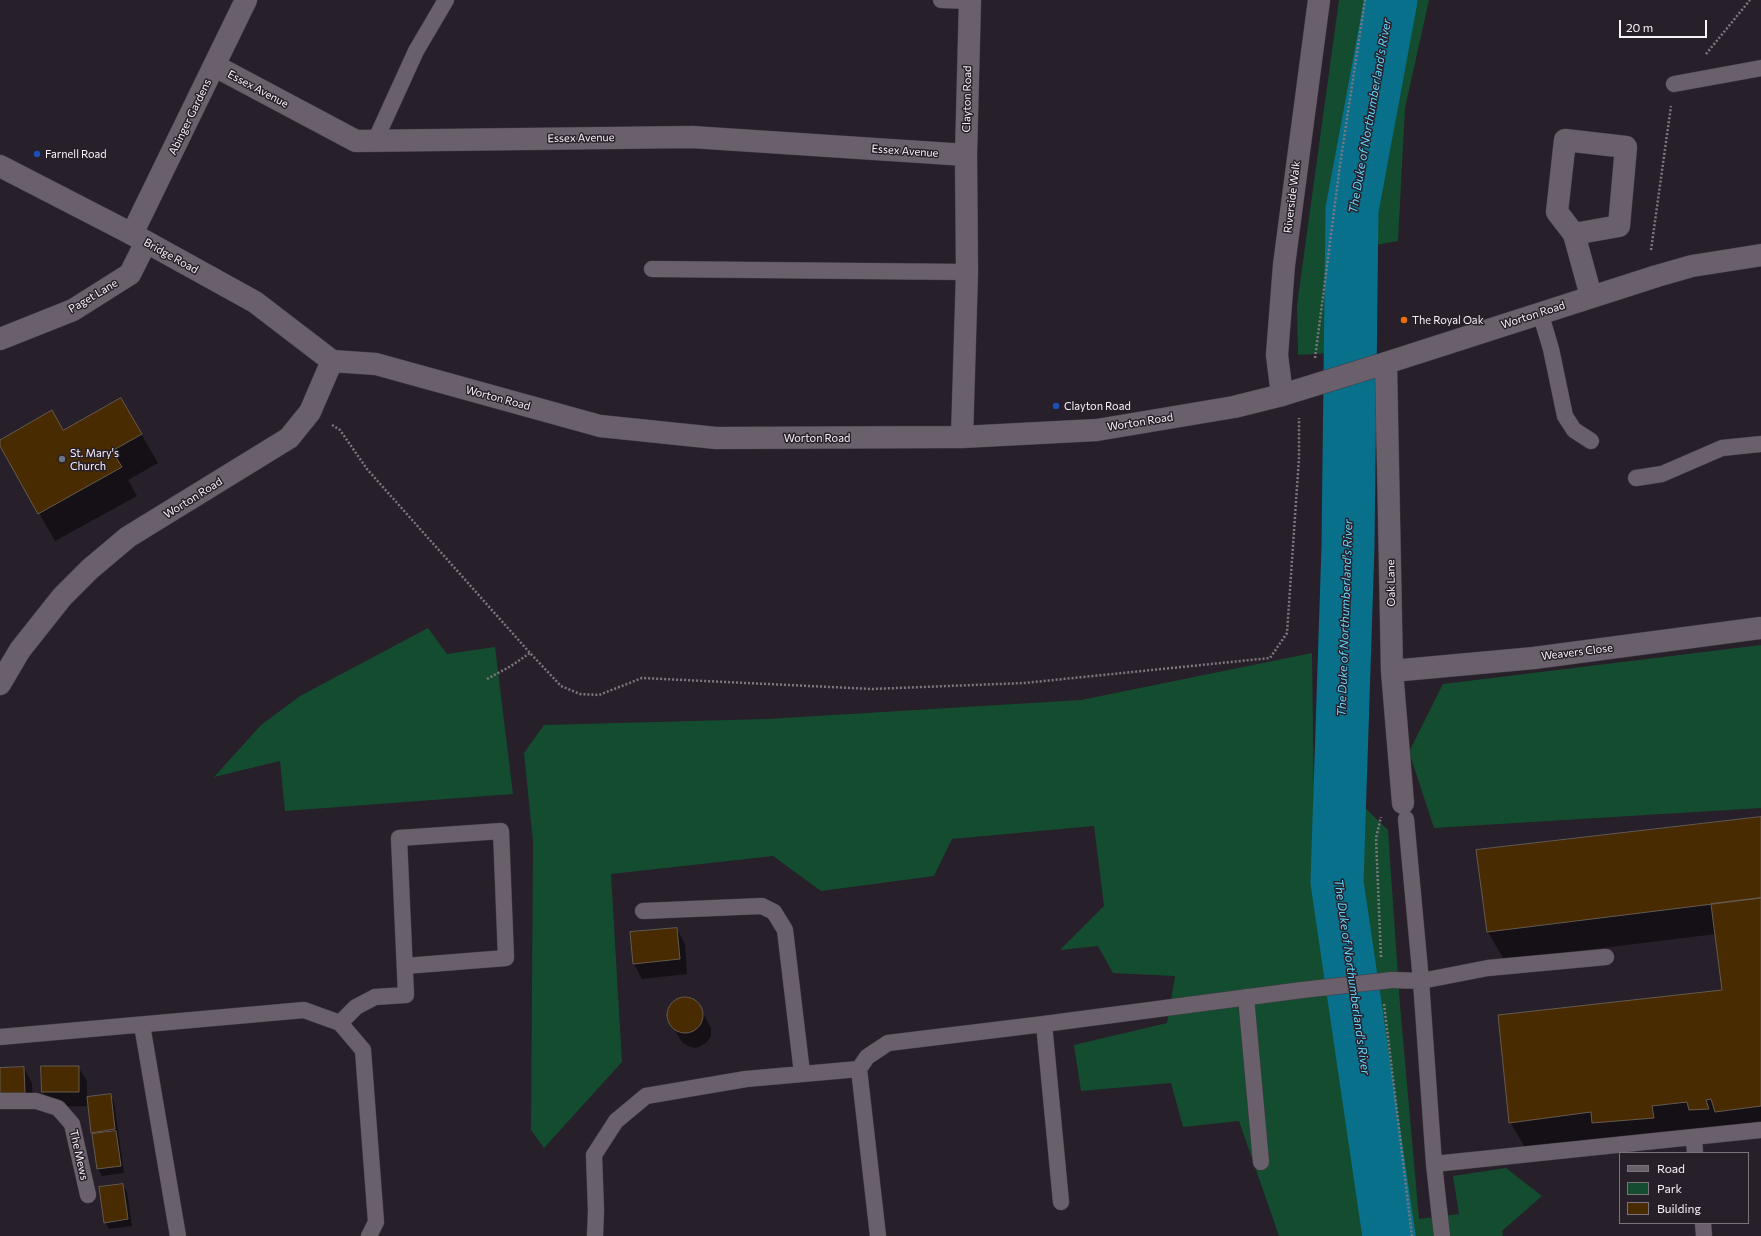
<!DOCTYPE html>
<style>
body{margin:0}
#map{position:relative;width:1761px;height:1236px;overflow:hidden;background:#271f29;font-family:Commissioner,sans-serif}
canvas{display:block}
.legend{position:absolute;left:1619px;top:1152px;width:130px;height:72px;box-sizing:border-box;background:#271f29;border:1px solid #7b737c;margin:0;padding:5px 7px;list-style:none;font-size:12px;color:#f8f2f9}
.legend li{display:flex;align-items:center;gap:8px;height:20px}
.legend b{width:20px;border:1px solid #7b737c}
.scale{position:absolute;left:1619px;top:20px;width:88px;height:18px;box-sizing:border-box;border:2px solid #f8f2f9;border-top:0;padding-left:5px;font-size:12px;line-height:14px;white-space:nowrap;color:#f8f2f9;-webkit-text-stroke:3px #271f29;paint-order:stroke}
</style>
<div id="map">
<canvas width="1761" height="1236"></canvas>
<ul class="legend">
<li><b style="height:5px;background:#6a606c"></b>Road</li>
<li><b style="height:11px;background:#144c30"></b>Park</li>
<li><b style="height:11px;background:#492b01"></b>Building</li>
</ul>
<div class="scale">20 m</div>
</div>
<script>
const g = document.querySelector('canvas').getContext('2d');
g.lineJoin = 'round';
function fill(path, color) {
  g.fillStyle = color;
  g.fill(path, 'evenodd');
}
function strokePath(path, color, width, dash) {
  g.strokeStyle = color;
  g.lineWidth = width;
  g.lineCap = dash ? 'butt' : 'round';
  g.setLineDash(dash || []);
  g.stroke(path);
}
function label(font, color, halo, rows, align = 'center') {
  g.font = font + ' Commissioner,sans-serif';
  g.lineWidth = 3;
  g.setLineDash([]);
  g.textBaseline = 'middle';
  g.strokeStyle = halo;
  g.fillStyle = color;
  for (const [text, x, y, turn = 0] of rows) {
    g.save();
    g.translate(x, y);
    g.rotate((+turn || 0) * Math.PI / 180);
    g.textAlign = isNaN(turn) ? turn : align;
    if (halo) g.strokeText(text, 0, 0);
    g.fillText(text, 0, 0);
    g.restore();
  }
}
fill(new Path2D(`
 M 1339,0 L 1377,0 L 1346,186 L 1331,353 L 1298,355 L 1297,305 Z
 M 1402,0 L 1429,0 L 1405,108 L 1398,241 L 1370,246 L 1370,194 Z
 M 428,628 L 447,654 L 495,647 L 513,794 L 285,811 L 280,761 L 214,777 L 261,725 L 300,696 Z
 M 1761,645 L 1761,808 L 1434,828 L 1409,752 L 1443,684 Z
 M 1312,653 L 1314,807 L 1360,803 L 1388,830 L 1400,1005 L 1419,1219 L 1459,1214 L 1453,1176 L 1506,1168 L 1542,1196 L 1502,1231 L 1503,1236 L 1279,1236 L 1239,1121 L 1183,1127 L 1171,1083 L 1081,1091 L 1074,1045 L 1167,1023 L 1175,976 L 1113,973 L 1098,946 L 1060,950 L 1104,906 L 1094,826 L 952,839 L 934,876 L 821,891 L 773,856 L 611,874 L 622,1062 L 544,1148 L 531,1130 L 533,842 L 524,753 L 544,725 L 767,719 L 1081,700 Z`), '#144c30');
fill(new Path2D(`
 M 121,399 L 158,463 L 128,480 L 137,496 L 55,541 L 0,444 L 0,441 L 63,432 Z
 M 1761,818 L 1761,1136 L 1527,1151 L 1510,1122 L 1723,991 L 1716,934 L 1504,960 L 1488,932 Z
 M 677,929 L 685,944 L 687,974 L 642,979 L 634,964 L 631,933 Z
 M 685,998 L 693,1000 L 699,1005 L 711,1028 L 711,1036 L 707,1042 L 701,1046 L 695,1048 L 688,1046 L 682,1042 L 669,1020 L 669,1012 L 671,1006 L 677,1000 Z
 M 78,1067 L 87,1081 L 87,1098 L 110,1095 L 114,1102 L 124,1173 L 102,1176 L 98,1169 L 89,1106 L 51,1107 L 43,1092 Z
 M 24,1068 L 32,1083 L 33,1107 L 0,1069 Z
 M 123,1185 L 127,1192 L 132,1226 L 109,1229 L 105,1222 Z`), '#0007');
strokePath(new Path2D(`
 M 1389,1236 L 1337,882 L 1348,546 L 1352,210 L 1391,0`), '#08708b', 53);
const building = new Path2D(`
 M 121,398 L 142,434 L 112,451 L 122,467 L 38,514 L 0,446 L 0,440 L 52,410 L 63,430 Z
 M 1761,817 L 1761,898 L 1487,932 L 1476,850 Z
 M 1761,898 L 1761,1106 L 1715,1112 L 1711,1099 L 1706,1100 L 1709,1109 L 1689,1110 L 1687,1102 L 1652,1106 L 1654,1118 L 1592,1123 L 1591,1112 L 1509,1123 L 1498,1015 L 1722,990 L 1711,904 Z
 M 677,928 L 680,959 L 633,964 L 630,932 Z
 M667 1015a18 18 0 1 1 36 0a18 18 0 1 1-36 0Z
 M 41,1066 L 79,1066 L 79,1092 L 42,1092 Z
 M 24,1067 L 25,1093 L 0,1093 L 0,1068 Z
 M 111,1094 L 115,1129 L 91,1133 L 87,1097 Z
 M 116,1131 L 121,1166 L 97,1169 L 92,1134 Z
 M 123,1184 L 128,1219 L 104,1223 L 99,1187 Z`);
fill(building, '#492b01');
strokePath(building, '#655a4f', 1);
const service = new Path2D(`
 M 941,0 L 970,1
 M 1674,84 L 1761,68
 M 375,141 L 416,51 L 446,0
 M 652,269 L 967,272
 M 1540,312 L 1551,349 L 1565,416 L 1574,430 L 1591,441
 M 1636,478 L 1662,474 L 1722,448 L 1761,444
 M 1406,819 L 1421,981 L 1434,1164 L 1761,1130
 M 643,911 L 762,906 L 774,912 L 785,930 L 802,1073
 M 1392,980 L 1421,981 L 1488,968 L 1606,957
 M 1246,997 L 1261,1162
 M 340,1023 L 356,1007 L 375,997 L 406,995 L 399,838 L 501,831 L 506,958 L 405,966
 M 1044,1024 L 1302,990
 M 142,1025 L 178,1236
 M 0,1037 L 304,1010 L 340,1023 L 363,1050 L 376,1222 L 369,1236
 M 0,1101 L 36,1101 L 58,1108 L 72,1124 L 88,1195
 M 1694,1137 L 1695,1153
 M 1434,1164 L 1442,1236
 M 1703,1223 L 1704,1236
 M 595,1236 L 596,1211 L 594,1155 L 616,1121 L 646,1096 L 746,1079 L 859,1069
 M 878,1236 L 859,1069 L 867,1057 L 888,1043 L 1044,1024 L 1061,1202`);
const minor = new Path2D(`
 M 215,66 L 356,141 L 692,137 L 966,155
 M 1565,140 L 1626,147 L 1619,226 L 1574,234 L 1557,212 Z
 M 132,234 L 246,0
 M 1574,234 L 1591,296
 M 0,339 L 73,310 L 130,274 L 146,242
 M 1386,363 L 1392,671 L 1403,803
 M 1282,395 L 1277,355 L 1284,265 L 1319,0
 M 962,437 L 967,272 L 966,155 L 970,0
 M 1392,671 L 1534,658 L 1761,628`);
const tertiary = new Path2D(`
 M 0,166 L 132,234 L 255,302 L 332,361
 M 332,361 L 376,364 L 600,426 L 716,438 L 962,437 L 1097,430 L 1234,407 L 1282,395 L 1386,363 L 1657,276 L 1692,266 L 1761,255
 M 0,684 L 20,650 L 62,597 L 90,569 L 128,537 L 289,438 L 310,412 L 332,361`);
strokePath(service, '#433c45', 17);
strokePath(minor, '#433c45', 23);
strokePath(tertiary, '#433c45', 23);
strokePath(new Path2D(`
 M 1706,54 L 1750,0
 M 1651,250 L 1671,106
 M 1315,358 L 1340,165 L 1365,0
 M 332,425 L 340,430 L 367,469 L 530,653 L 561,686 L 580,694 L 599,695 L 642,678 L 872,689 L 1024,683 L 1270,658 L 1287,633 L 1299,458 L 1299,418
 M 487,679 L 511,666 L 530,653
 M 1381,957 L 1376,838 L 1381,817
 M 1384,1004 L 1412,1236`), '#7e7780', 2.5, [2, 2]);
strokePath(service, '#6a606c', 16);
strokePath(minor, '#6a606c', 22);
strokePath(tertiary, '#6a606c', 22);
const serviceBridge = new Path2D(`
 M 1302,990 L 1392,980`);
strokePath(serviceBridge, '#433c45', 17, []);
strokePath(serviceBridge, '#6a606c', 16);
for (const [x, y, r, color] of [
 [37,154,4,"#1a4fb4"],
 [1404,320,4,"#e8710a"],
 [1056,406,4,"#1a4fb4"],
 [62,459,4,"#6b7280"]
]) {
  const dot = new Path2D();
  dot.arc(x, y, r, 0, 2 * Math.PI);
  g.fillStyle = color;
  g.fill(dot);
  strokePath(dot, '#271f29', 1.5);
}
label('11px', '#f8f2f9', '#271f29', [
 ["Essex Avenue",258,89,28],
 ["Clayton Road",967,99,-89],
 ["Abinger Gardens",190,117,-64],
 ["Essex Avenue",581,138,-1],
 ["Essex Avenue",905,151,4],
 ["Riverside Walk",1292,197,-83],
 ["Bridge Road",171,256,29],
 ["Paget Lane",93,296,-31],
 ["Worton Road",1533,315,-18],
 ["Worton Road",498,398,15],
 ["Worton Road",1140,422,-9],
 ["Worton Road",817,438],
 ["Worton Road",193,498,-32],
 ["Oak Lane",1391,583,-91],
 ["Weavers Close",1577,652,-7],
 ["The Mews",79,1155,77]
]);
label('11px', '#f8f2f9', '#271f29', [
 ["Farnell Road",45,154],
 ["The Royal Oak",1412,320],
 ["Clayton Road",1064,406],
 ["St. Mary's",70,453],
 ["Church",70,466]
], 'left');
label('italic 12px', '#63d6fc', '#271f29', [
 ["The Duke of Northumberland's River",1370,116,-80],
 ["The Duke of Northumberland's River",1345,618,-88],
 ["The Duke of Northumberland's River",1352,977,82]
]);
</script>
